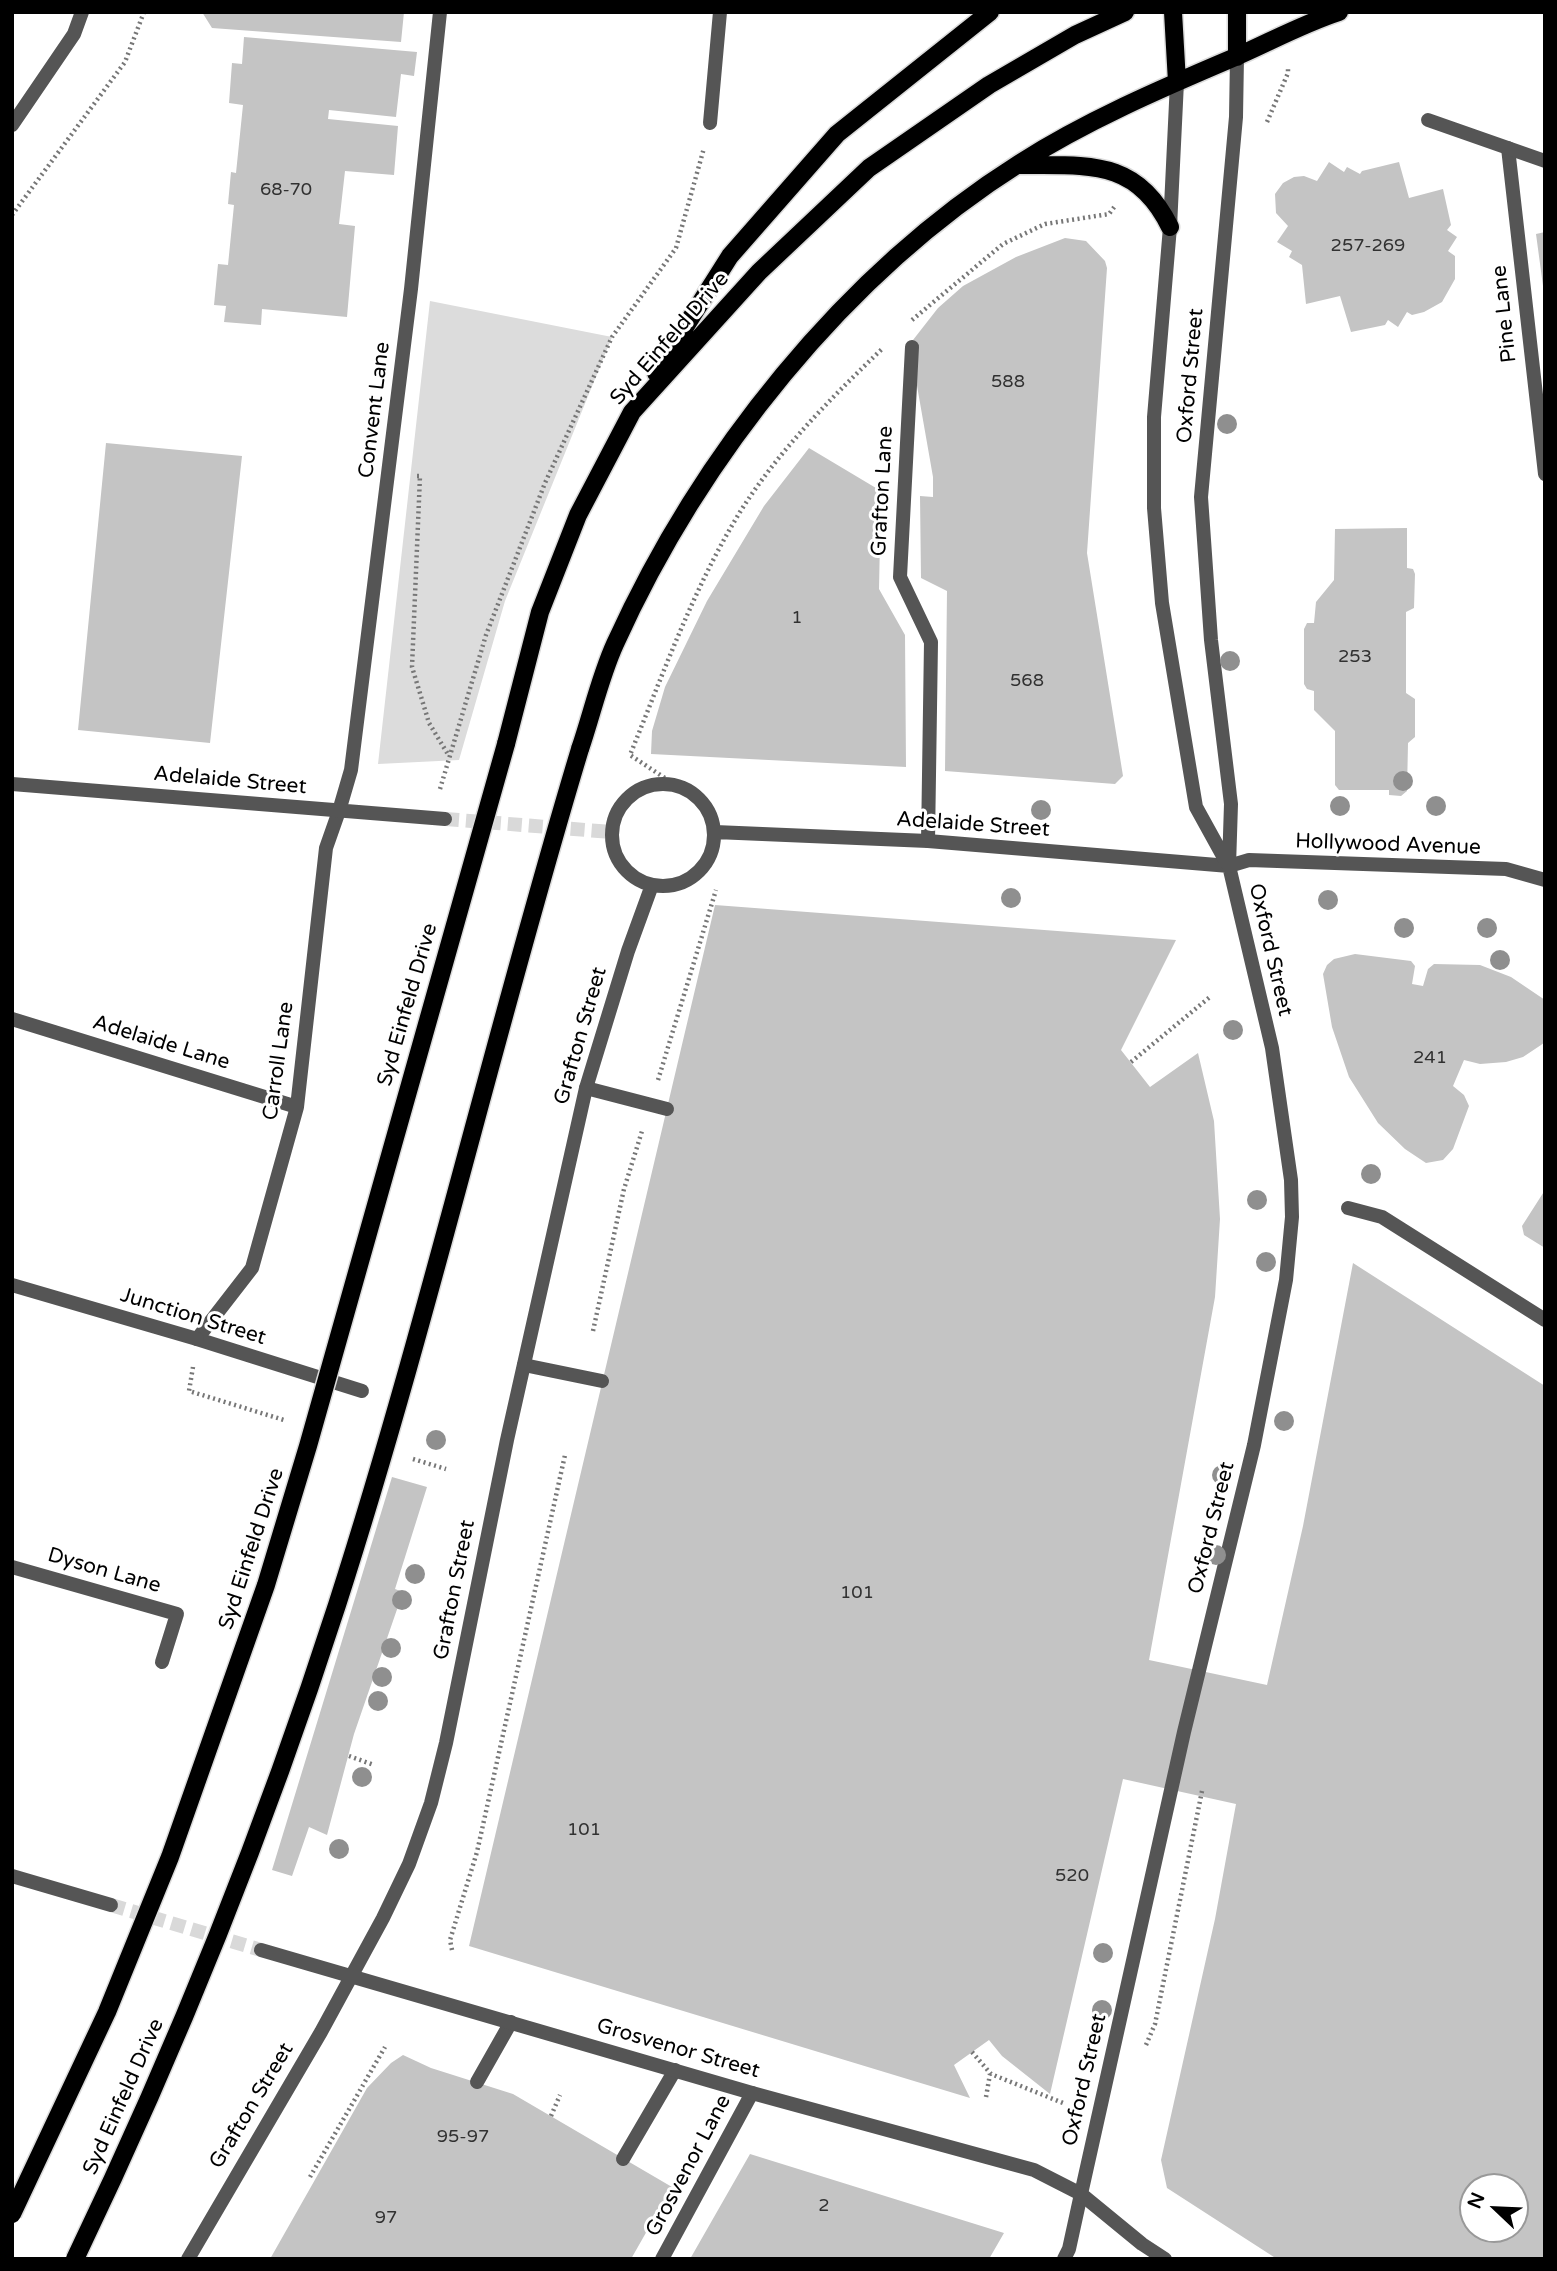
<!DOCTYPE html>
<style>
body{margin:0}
#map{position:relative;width:1557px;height:2271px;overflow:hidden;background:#fff;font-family:"Varela Round",sans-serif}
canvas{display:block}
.frame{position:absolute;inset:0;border:14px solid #000;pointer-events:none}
.north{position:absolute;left:1459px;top:2173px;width:70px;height:70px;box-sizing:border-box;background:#fff;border:2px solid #999;border-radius:50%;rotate:293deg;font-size:19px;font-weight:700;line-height:28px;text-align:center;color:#000}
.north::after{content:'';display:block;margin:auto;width:24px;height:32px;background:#000;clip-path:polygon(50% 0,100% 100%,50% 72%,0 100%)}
</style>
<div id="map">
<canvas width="1557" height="2271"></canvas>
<div class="frame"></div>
<div class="north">N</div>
</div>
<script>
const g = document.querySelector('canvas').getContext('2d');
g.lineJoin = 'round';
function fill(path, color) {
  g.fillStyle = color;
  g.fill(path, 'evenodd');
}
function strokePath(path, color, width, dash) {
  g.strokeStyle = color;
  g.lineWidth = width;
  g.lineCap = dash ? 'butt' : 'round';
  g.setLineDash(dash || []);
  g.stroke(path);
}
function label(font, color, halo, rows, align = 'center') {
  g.font = font + ' "Varela Round",sans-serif';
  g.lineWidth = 6;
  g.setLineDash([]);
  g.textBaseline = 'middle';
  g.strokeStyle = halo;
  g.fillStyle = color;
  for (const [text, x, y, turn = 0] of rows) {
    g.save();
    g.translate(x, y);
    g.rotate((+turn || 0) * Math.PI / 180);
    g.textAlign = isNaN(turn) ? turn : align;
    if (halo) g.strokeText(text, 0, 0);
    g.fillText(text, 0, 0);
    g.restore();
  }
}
fill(new Path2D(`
 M 430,301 L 612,337 L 505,601 L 459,760 L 378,764 Z`), '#dcdcdc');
fill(new Path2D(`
 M 202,12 L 404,12 L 401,42 L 212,28 Z
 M 244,37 L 417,52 L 414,76 L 401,74 L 396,117 L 329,110 L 328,119 L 398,126 L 394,175 L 345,171 L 339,224 L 355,226 L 347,317 L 262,309 L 261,325 L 224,322 L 226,306 L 214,305 L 218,264 L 228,265 L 234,205 L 228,204 L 231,172 L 236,173 L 243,105 L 229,103 L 232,63 L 242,64 Z
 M 1329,162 L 1344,172 L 1347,167 L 1360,174 L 1362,171 L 1399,162 L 1409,198 L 1443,189 L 1451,225 L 1447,230 L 1457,237 L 1448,251 L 1455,256 L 1455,279 L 1442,302 L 1424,312 L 1412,315 L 1407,312 L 1398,327 L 1388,320 L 1385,325 L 1351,332 L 1340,296 L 1306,304 L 1302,265 L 1289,257 L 1292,251 L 1277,242 L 1288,226 L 1276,213 L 1275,194 L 1283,183 L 1294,177 L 1304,176 L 1317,181 Z
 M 1545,232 L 1545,286 L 1543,286 L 1536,234 Z
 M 1065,238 L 1086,241 L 1105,261 L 1107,268 L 1087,553 L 1123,776 L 1115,784 L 945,771 L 947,591 L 921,578 L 920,496 L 933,497 L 933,477 L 913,363 L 913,340 L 938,308 L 963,286 L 1016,257 Z
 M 106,443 L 242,456 L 210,743 L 78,730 Z
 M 809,448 L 881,491 L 879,589 L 905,635 L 906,767 L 651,754 L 652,731 L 665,687 L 707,601 L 764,506 Z
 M 1407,528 L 1407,568 L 1413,569 L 1415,574 L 1414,608 L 1406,612 L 1406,693 L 1415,699 L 1415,737 L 1408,743 L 1407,791 L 1401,796 L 1389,795 L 1389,790 L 1339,790 L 1335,785 L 1335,731 L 1314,710 L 1314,691 L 1307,689 L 1304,684 L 1304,629 L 1307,623 L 1314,623 L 1316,602 L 1334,580 L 1335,529 Z
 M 715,905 L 1176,940 L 1121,1050 L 1150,1087 L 1198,1053 L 1214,1121 L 1220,1219 L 1215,1297 L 1149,1660 L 1267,1685 L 1303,1526 L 1353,1263 L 1545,1386 L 1545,2259 L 1277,2259 L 1167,2188 L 1161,2160 L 1215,1919 L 1236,1804 L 1123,1779 L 1050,2094 L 1002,2056 L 989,2040 L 954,2065 L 970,2098 L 469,1946 ZM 1473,2187 L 1515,2187 L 1515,2229 L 1473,2229 Z
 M 1355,954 L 1411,961 L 1415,966 L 1412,984 L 1423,986 L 1428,969 L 1434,964 L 1480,965 L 1511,977 L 1545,1000 L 1545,1042 L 1541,1045 L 1523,1057 L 1506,1062 L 1480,1064 L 1464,1060 L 1453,1086 L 1464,1095 L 1469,1106 L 1453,1149 L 1443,1160 L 1426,1163 L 1405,1149 L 1378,1123 L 1349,1077 L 1332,1027 L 1323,974 L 1327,965 L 1334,959 Z
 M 1545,1190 L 1545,1248 L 1524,1235 L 1522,1226 Z
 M 392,1477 L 427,1487 L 395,1589 L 403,1592 L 354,1734 L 327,1835 L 309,1827 L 292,1876 L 272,1870 Z
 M 403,2055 L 431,2068 L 513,2094 L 672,2187 L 631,2259 L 270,2259 L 367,2088 L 391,2063 Z
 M 750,2154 L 1004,2233 L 989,2259 L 690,2259 Z`), '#c4c4c4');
strokePath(new Path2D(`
 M 445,819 L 612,832
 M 111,1905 L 261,1950`), '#d9d9d9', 14, [14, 7]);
const primary = new Path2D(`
 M 1173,12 L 1177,82
 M 1237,57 L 1237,12
 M 1017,165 C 1086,166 1136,157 1170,227
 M 656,373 L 730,256 L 837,134 L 990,12
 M 506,744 L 540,612 L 578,515 L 632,412 L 759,272 L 869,168 L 989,85 L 1075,35 L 1125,12
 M 580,749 C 592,714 600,677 615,644 C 700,456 844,274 1020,163 C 1086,121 1160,89 1233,58 C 1268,43 1302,24 1339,12`);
strokePath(primary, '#dbdbdb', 21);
strokePath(new Path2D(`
 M 1267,122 L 1288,73 L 1288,66
 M 12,215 L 125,62 L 144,12
 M 912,320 L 1003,244 L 1045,224 L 1109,214 L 1115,206
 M 417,476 L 420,476 L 412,667 L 429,723 L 449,756
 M 674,784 L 630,755 C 663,674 694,587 740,512 C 779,450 831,398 883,348
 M 440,789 L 486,635 L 545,483 L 612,337 L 676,248 L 704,148
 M 1131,1062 L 1210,997
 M 658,1080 L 716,890
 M 593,1331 L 624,1189 L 642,1131
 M 193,1367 L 189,1391 L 284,1420
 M 413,1459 L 446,1469
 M 349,1756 L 374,1765
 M 452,1950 L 450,1940 L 477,1852 L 565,1455
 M 1146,2045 L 1155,2024 L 1202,1791
 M 972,2052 L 991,2074 L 1063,2103
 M 986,2097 L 990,2074
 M 551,2116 L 560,2095
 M 310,2177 L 385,2047`), '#777', 4.5, [2, 3.5]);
strokePath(new Path2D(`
 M 1508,148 L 1545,474
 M 912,347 L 900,577 L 931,642 L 928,841
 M 339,811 L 326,848 L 297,1107 L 252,1268 L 197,1339 L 362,1391
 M 12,1019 L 297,1107
 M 586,1088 L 667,1109
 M 524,1365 L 602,1381
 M 477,2082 L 511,2022
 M 623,2159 L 675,2070
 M 662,2259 L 752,2093`), '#555', 14);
strokePath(new Path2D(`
 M 1348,1208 L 1382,1217 L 1545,1320
 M 1064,2259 L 1069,2249 L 1081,2194`), '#555', 14);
strokePath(new Path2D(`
 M 1428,120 L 1545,161
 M 710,123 L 720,12
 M612 835a51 51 0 1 1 102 0a51 51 0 1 1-102 0Z
 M 12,784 L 445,819
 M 339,811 L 351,770 L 411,289 L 440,12
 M 715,832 L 928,841 L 1229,866 L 1272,1048 L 1291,1180 L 1292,1217 L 1286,1280 L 1254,1445 L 1184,1732 L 1081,2194
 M 12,1285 L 197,1339
 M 12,1567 L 177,1614 L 162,1662
 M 12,1876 L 111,1905
 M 261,1950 L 752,2093 L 1034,2170 L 1081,2194 L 1142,2244 L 1165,2259
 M 188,2259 L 321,2032 L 383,1918 L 409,1864 L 431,1803 L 446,1743 L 507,1440 L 586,1088 L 628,951 L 652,885`), '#555', 14);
strokePath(new Path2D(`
 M 1177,82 L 1170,227 L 1154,417 L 1154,508 L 1162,603 L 1196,807 L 1228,865
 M 12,125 L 74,34 L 82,12
 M 1229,866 L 1231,804 L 1211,640 L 1201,497 L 1236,117 L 1237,57
 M 1229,866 L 1249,860 L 1506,869 L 1545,880`), '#555', 14);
strokePath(primary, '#000', 18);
const primaryBridge = new Path2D(`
 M 12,2214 L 107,2012 L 170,1857 L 266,1585 L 308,1446 L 506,744
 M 75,2259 C 177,2047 265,1828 337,1605 C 428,1322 494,1033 580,749`);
strokePath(primaryBridge, '#dbdbdb', 21, []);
strokePath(primaryBridge, '#000', 18);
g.fillStyle = '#8f8f8f';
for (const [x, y] of [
 [1227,424],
 [1230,661],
 [1403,781],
 [1340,806],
 [1436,806],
 [1041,810],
 [1011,898],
 [1328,900],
 [1404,928],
 [1487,928],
 [1500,960],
 [1233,1030],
 [1371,1174],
 [1257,1200],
 [1266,1262],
 [1284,1421],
 [436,1440],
 [1222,1475],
 [1216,1555],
 [415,1574],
 [402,1600],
 [391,1648],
 [382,1677],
 [378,1701],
 [362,1777],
 [339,1849],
 [1103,1953],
 [1102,2010]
]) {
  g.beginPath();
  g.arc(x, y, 10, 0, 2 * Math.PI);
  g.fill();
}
label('18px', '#313131', null, [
 ["68-70",286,190],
 ["257-269",1368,246],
 ["588",1008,382],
 ["1",797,618],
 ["253",1355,657],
 ["568",1027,681],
 ["241",1430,1058],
 ["101",857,1593],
 ["101",584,1830],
 ["520",1072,1876],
 ["95-97",463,2137],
 ["2",824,2206],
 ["97",386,2218]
]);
label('21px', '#000', '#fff', [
 ["Pine Lane",1505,314,-96],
 ["Syd Einfeld Drive",670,339,-49],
 ["Oxford Street",1191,376,-85],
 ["Convent Lane",375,410,-83],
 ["Grafton Lane",883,491,-87],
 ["Adelaide Street",230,781,5],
 ["Adelaide Street",973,825,4],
 ["Hollywood Avenue",1388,845,2],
 ["Oxford Street",1270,950,77],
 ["Syd Einfeld Drive",408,1005,-74],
 ["Grafton Street",581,1036,-74],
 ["Adelaide Lane",161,1043,17],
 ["Carroll Lane",279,1061,-82],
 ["Junction Street",193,1317,17],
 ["Oxford Street",1212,1528,-76],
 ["Syd Einfeld Drive",252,1549,-72],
 ["Dyson Lane",104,1571,16],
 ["Grafton Street",455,1590,-79],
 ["Grosvenor Street",678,2049,16],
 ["Oxford Street",1085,2080,-77],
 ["Syd Einfeld Drive",124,2097,-66],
 ["Grafton Street",252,2106,-59],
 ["Grosvenor Lane",689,2166,-62]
]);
</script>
